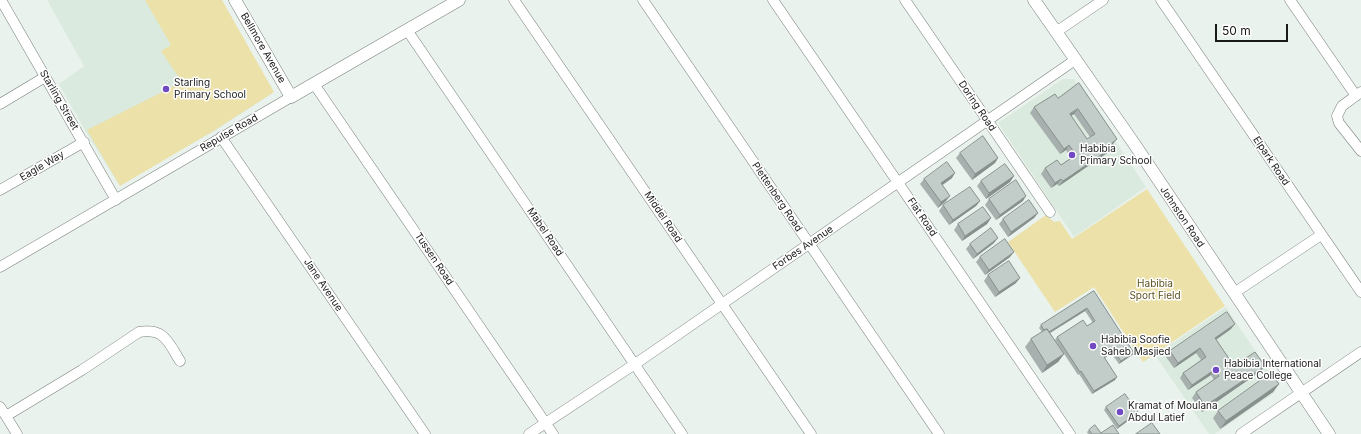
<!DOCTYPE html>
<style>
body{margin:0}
#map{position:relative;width:1361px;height:434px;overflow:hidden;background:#eaf2ed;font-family:Inter,sans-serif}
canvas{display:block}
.scale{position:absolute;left:1215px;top:24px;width:73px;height:18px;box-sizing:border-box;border:2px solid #191b19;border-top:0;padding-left:5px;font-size:12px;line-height:14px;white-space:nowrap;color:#191b19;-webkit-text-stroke:3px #fff;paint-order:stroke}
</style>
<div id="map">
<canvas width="1361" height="434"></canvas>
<div class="scale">50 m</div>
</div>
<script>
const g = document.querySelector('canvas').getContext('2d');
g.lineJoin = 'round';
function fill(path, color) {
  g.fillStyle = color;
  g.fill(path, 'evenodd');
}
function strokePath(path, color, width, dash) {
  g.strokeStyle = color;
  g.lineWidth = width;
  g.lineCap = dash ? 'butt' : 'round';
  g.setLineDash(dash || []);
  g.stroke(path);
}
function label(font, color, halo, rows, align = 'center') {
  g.font = font + ' Inter,sans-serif';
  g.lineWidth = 3;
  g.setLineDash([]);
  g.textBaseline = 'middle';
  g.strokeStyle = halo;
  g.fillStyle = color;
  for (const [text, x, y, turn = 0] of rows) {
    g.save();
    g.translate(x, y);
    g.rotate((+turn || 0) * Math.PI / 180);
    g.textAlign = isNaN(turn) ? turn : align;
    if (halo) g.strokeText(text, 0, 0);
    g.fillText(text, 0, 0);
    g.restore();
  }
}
fill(new Path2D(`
 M 47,0 L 221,0 L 273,93 L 216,130 L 119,185 L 84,129 L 59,84 L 84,66 Z
 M 1063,79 L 1074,79 L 1146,187 L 1074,237 L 998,123 Z
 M 1226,307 L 1277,384 L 1274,393 L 1215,434 L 1209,434 L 1155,355 Z`), '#dbeadf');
fill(new Path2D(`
 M 145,0 L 222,0 L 274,92 L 215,130 L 120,186 L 87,130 L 182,82 L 161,51 L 171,45 Z
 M 1147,189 L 1225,306 L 1143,362 L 1094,287 L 1055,312 L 1008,242 L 1046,215 L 1054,222 L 1060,221 L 1072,239 Z`), '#ece1a9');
const minor = new Path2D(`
 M 1,0 L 116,200
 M 514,0 L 811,434
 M 643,0 L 939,434
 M 773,0 L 1070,434
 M 905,0 L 1050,212
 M 1161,0 L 1361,292
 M 1290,0 L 1356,96
 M 407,30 L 682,434
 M 1056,32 L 1103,0
 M 314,84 L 553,434
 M 1361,92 L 1342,106 L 1337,116 L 1339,123 L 1361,151
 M 0,104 L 45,77
 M 221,137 L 425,434
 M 0,190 L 84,142
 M 0,267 L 291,97
 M 1234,293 L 1321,235
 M 0,407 L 6,416 L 82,370 L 139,332 C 165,328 168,342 180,361
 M 6,416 L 17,434
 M 529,434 L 641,360 L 1075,60
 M 1241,434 L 1361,352`);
const tertiary = new Path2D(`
 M 235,0 L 291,97 L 459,0
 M 1034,0 L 1135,145 L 1329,434`);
strokePath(minor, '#787f7a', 11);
strokePath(tertiary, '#787f7a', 13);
strokePath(minor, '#fff', 10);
strokePath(tertiary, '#fff', 12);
fill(new Path2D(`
 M 1079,83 L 1113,145 L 1110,151 L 1059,186 L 1057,184 L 1051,188 L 1041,174 L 1045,168 L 1061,165 L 1071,158 L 1066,150 L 1060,154 L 1030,113 L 1034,107 L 1058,98 ZM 1074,114 L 1090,137 L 1087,139 L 1071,116 Z
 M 960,153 L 998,158 L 995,163 L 972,180 L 956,158 Z
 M 1014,176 L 1010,182 L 986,199 L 977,186 L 981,181 Z
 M 952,178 L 942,185 L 946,201 L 938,208 L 920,184 L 924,179 Z
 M 989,199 L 1023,201 L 996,220 L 985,205 Z
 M 980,201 L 976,206 L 949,225 L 939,211 L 943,205 Z
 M 1038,213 L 1034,218 L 1008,237 L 999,224 L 1003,219 Z
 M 991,218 L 987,224 L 962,241 L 954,230 L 958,224 Z
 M 994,243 L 973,259 L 966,249 L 970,244 Z
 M 980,257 L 1010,257 L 985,275 L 976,262 Z
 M 988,275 L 1016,283 L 995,297 L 984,281 Z
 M 1094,291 L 1134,353 L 1132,355 L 1119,364 L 1111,353 L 1105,358 L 1115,380 L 1092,394 L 1079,374 L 1078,375 L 1055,340 L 1057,337 L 1087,326 L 1093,323 L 1085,311 L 1050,333 L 1064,354 L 1058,362 L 1042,373 L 1025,347 L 1031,339 L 1042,332 L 1039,328 L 1041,325 Z
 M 1231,329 L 1216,340 L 1234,366 L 1261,371 L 1202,412 L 1192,398 L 1196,392 L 1214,380 L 1211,375 L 1188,390 L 1180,378 L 1183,373 L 1201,360 L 1196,353 L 1174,368 L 1166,357 L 1170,351 Z
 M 1279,384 L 1273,392 L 1220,429 L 1213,418 L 1218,411 Z
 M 1106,407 L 1138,412 L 1136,415 L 1117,429 L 1104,410 Z
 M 1089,430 L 1101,433 L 1119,434 L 1088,434 L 1087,432 Z`), '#a7b0ae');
fill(new Path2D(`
 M 1078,109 L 1074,114 L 1066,119 L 1070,114 Z
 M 1117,139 L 1113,144 L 1108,148 L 1112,143 Z
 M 1069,145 L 1066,150 L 1060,154 L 1064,149 Z
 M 1114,146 L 1110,151 L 1059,186 L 1063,181 Z
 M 998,158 L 995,163 L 972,180 L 975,174 Z
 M 955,173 L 952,178 L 937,189 L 941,183 Z
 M 1014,176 L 1010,182 L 986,199 L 989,193 Z
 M 1061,179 L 1057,184 L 1051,188 L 1055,183 Z
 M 950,196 L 946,201 L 938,208 L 941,202 Z
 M 1026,196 L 1023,201 L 996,220 L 1000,215 Z
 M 980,201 L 976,206 L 949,225 L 953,220 Z
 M 1038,213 L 1034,218 L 1008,237 L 1011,232 Z
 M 991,218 L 987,224 L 962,241 L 965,236 Z
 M 998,238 L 994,243 L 973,259 L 977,254 Z
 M 1014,252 L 1010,257 L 985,275 L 989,270 Z
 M 1020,278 L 1016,283 L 995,297 L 999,292 Z
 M 1087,308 L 1085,311 L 1045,336 L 1047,334 Z
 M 1235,324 L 1231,329 L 1211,343 L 1215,338 Z
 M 1200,348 L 1196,353 L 1174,368 L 1178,363 Z
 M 1113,350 L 1111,353 L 1102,360 L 1104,357 Z
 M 1134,353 L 1132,355 L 1119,364 L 1121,361 Z
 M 1064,354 L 1058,362 L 1042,373 L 1047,365 Z
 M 1265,366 L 1261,371 L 1202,412 L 1205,406 Z
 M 1214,370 L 1211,375 L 1188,390 L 1192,385 Z
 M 1117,377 L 1115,380 L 1092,394 L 1094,391 Z
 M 1279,384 L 1273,392 L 1220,429 L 1226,421 Z
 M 1138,412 L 1136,415 L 1117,429 L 1119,426 Z`), '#88908d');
const building = new Path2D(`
 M 1079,83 L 1117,139 L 1112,143 L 1114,146 L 1063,181 L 1061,179 L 1055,183 L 1045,168 L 1057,160 L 1061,165 L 1076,155 L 1069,145 L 1064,149 L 1034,107 L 1055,94 L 1058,98 ZM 1078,109 L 1095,134 L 1087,139 L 1070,114 Z
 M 983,136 L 998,158 L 975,174 L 960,153 Z
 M 947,162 L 955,173 L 941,183 L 950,196 L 941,202 L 924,179 Z
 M 1005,164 L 1014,176 L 989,193 L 981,181 Z
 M 1016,180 L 1026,196 L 1000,215 L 989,199 Z
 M 970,187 L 980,201 L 953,220 L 943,205 Z
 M 1029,200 L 1038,213 L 1011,232 L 1003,219 Z
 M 983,207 L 991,218 L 965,236 L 958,224 Z
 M 991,228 L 998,238 L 977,254 L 970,244 Z
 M 1005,239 L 1014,252 L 989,270 L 980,257 Z
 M 1009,261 L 1020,278 L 999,292 L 988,275 Z
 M 1094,291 L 1134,353 L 1121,361 L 1113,350 L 1104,357 L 1117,377 L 1094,391 L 1081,371 L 1080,372 L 1057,337 L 1083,320 L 1087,326 L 1095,321 L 1087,308 L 1049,332 L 1047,329 L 1044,330 L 1041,325 Z
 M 1227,312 L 1235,324 L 1215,338 L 1234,366 L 1255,352 L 1265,366 L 1205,406 L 1196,392 L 1219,376 L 1214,370 L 1192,385 L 1183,373 L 1206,357 L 1200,348 L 1178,363 L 1170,351 Z
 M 1047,329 L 1064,354 L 1047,365 L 1031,339 Z
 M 1271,373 L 1279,384 L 1226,421 L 1218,411 Z
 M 1125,394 L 1138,412 L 1119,426 L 1106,407 Z
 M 1152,423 L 1160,434 L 1136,434 Z
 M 1095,425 L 1101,433 L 1113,425 L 1119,434 L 1092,434 L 1089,430 Z`);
fill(building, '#c2cdca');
strokePath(building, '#88908d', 1);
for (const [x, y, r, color] of [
 [166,89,4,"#7149c2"],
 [1072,155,4,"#7149c2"],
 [1093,346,4,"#7149c2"],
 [1216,370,4,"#7149c2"],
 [1120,412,4,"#7149c2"]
]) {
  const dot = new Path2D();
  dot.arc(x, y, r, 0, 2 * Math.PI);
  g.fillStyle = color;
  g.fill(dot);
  strokePath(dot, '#fff', 1.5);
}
label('10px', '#191b19', '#fff', [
 ["Bellmore Avenue",263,48,60],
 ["Starling Street",59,100,60],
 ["Doring Road",977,106,56],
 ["Repulse Road",229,133,-30],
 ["Elpark Road",1271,161,56],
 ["Eagle Way",42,166,-30],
 ["Plettenberg Road",777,197,56],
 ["Middel Road",663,217,56],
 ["Flat Road",922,217,56],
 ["Johnston Road",1182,217,56],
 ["Mabel Road",545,232,56],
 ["Forbes Avenue",803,248,-34],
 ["Tussen Road",434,259,56],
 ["Jane Avenue",323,285,56]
]);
label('10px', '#191b19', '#fff', [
 ["Starling",174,83],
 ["Primary School",174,95],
 ["Habibia",1080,149],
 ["Primary School",1080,161],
 ["Habibia Soofie",1101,340],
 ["Saheb Masjied",1101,352],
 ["Habibia International",1224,364],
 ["Peace College",1224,376],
 ["Kramat of Moulana",1128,406],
 ["Abdul Latief",1128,418]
], 'left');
label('10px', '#5c5220', '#fff', [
 ["Habibia",1155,284],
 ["Sport Field",1155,296]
]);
</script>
